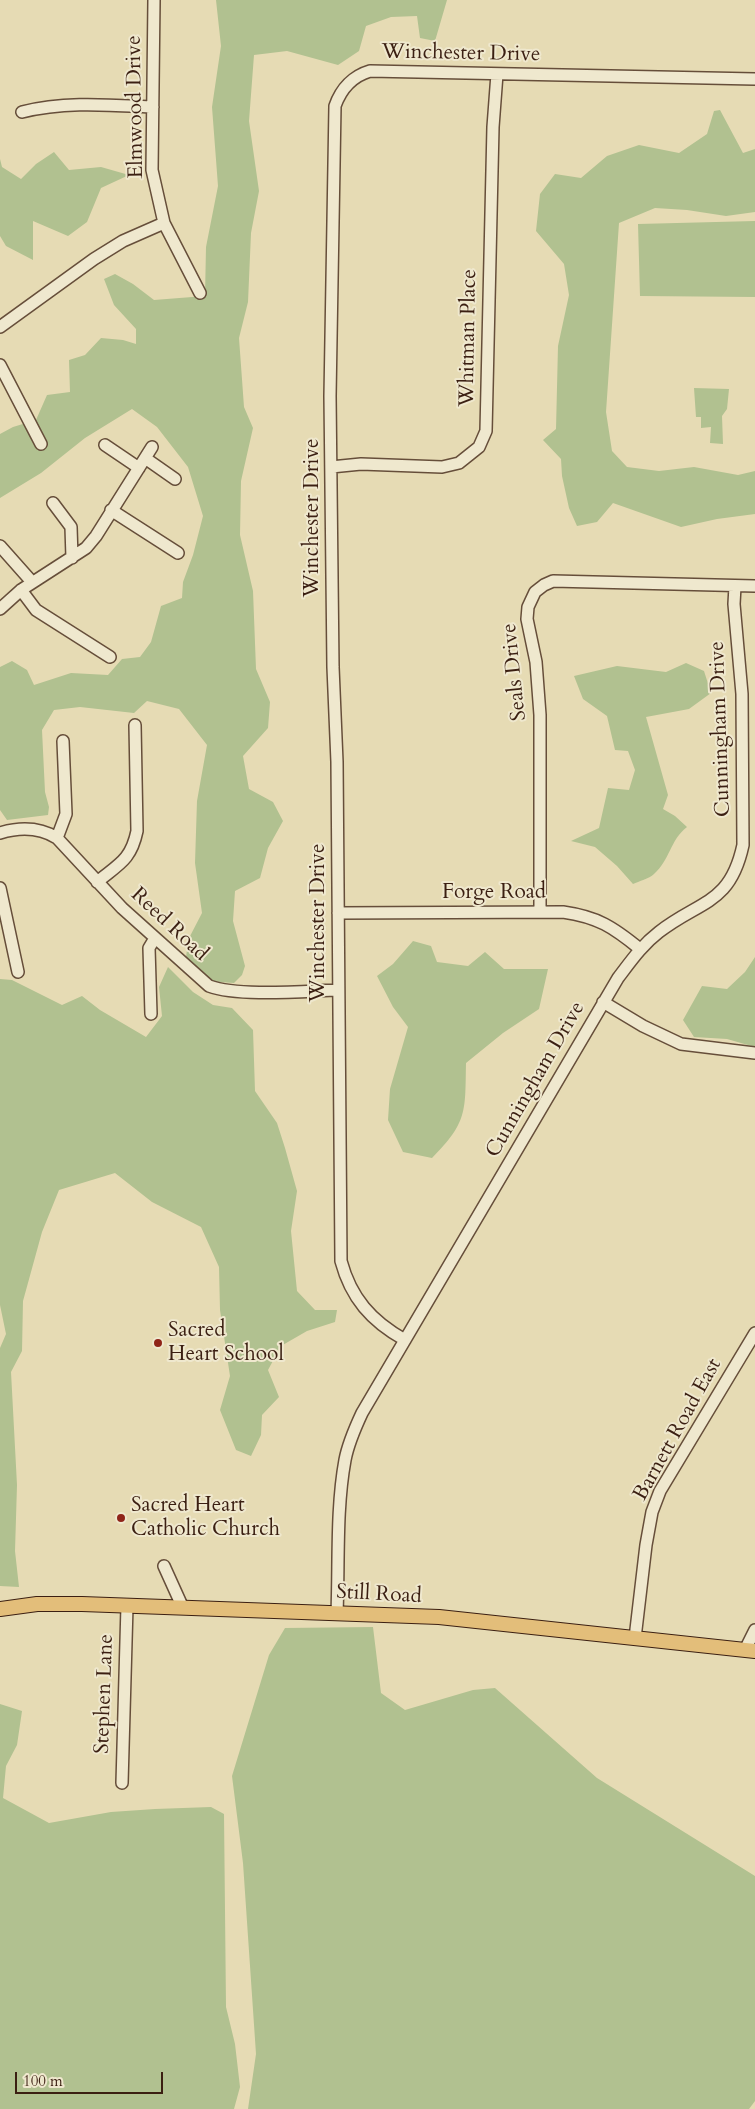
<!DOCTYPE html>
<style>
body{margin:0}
#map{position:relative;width:755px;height:2109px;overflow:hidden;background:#e6dbb4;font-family:Cardo,serif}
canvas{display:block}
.scale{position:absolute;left:15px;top:2072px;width:148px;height:22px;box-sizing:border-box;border:2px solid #3b1f12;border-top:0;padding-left:6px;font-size:15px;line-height:18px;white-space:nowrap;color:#3b1f12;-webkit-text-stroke:4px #efe8ce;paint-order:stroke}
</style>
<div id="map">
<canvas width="755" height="2109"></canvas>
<div class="scale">100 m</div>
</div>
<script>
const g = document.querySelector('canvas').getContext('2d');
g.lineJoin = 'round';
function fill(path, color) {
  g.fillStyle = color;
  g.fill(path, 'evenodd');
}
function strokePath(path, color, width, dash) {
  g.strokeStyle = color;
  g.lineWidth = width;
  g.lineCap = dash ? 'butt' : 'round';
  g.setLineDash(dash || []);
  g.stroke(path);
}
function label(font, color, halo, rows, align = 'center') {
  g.font = font + ' Cardo,serif';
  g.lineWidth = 4;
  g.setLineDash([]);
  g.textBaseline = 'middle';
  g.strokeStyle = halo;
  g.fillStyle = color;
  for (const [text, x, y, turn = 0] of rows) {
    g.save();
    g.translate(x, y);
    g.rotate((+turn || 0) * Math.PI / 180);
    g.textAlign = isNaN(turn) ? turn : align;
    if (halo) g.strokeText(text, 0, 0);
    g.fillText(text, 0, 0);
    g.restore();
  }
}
fill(new Path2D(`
 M 216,0 L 447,0 L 435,41 L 420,38 L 417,16 L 391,17 L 366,26 L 359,51 L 338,65 L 287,51 L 254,55 L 249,121 L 259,191 L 251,233 L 248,302 L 239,338 L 244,407 L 253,428 L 241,481 L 240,535 L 253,591 L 256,669 L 270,702 L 268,728 L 243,756 L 249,789 L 273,802 L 283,821 L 268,848 L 260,878 L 235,891 L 233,921 L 245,966 L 242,975 L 234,983 L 206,981 L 186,958 L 188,940 L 202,913 L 195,863 L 197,801 L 207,745 L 179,709 L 147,701 L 134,713 L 80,707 L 54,710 L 42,730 L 45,792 L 49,807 L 48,815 L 7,820 L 0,810 L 0,667 L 12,661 L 27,670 L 34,685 L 71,673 L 108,675 L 122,659 L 140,657 L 151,642 L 161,606 L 182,598 L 183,582 L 193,555 L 203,516 L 188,467 L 157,427 L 132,409 L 85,438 L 41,473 L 0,498 L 0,434 L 13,427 L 36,420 L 47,395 L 70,392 L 69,360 L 85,355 L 101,338 L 123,340 L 136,344 L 136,329 L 114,305 L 104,279 L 115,274 L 133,284 L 154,300 L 205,296 L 206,247 L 218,186 L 212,107 L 221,46 Z
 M 720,110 L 743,153 L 755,149 L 755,212 L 726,216 L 687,210 L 655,208 L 619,223 L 606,412 L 612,451 L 627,467 L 659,471 L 694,467 L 738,475 L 755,471 L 755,514 L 717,519 L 681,527 L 613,503 L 597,522 L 577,526 L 569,508 L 562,476 L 561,459 L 543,440 L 556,429 L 558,346 L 569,295 L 564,264 L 536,231 L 540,194 L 555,174 L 581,178 L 607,156 L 639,145 L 679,153 L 707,134 L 714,111 Z
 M 54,152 L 69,170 L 101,167 L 129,175 L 101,188 L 87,222 L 68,236 L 33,221 L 33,260 L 6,246 L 0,236 L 0,159 L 2,167 L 21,179 L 36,164 Z
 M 755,221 L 755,297 L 640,296 L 638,224 Z
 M 694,388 L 729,389 L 727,409 L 722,416 L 723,444 L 710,443 L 711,427 L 701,428 L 701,417 L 696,417 Z
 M 686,663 L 704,671 L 711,693 L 689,709 L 646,717 L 668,795 L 663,809 L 675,816 L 687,827 C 670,840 670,860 654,874 C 649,879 639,881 633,884 L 617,866 L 595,847 L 571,841 L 599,828 L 608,788 L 629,790 L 635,770 L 628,751 L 615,750 L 607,716 L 583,699 L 574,676 L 617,666 L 666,672 Z
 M 413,941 L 431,946 L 437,962 L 468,966 L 485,952 L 504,969 L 548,969 L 539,1009 L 503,1033 L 466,1063 C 465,1111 468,1122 432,1158 L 403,1152 L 388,1120 L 390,1089 L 408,1027 L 393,1007 L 377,976 L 393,964 Z
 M 755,957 L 755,1047 L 727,1039 L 694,1037 L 683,1020 L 702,986 L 727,989 L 745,972 Z
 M 168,967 L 193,992 L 213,1005 L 232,1008 L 253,1030 L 255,1091 L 277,1123 L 285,1148 L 297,1191 L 291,1231 L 297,1291 L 315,1310 L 337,1310 L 335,1322 L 307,1331 L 281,1346 L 268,1370 L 279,1397 L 262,1415 L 261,1435 L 251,1456 L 236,1450 L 220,1410 L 230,1376 L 220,1310 L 219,1267 L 201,1227 L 152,1202 L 115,1173 L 59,1190 L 42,1232 L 23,1301 L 22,1351 L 11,1372 L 17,1485 L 15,1551 L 19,1587 L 0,1586 L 0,1348 L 6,1334 L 0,1305 L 0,979 L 12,980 L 62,1005 L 82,996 L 100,1010 L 146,1037 L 162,1016 L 159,987 Z
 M 373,1627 L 381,1693 L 405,1710 L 473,1690 L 495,1688 L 597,1778 L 755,1876 L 755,2101 L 749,2109 L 248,2109 L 256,2054 L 243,1863 L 232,1776 L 269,1655 L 285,1628 Z
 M 0,1704 L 22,1711 L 17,1745 L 6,1766 L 3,1798 L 49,1823 L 111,1812 L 155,1809 L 211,1807 L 224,1814 L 226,2007 L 235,2044 L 240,2087 L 234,2109 L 0,2109 Z`), '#b1c190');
const minor = new Path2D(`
 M 154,0 L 152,170 L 164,223 L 200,293
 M 22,112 C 65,101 109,105 153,107
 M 0,327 L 94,259 L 123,241 L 164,223
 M 0,365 L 41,444
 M 105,445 L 139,468
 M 145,458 L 175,479
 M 331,467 L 361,464 L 442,467 L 459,463 L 479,447 L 486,431 L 493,127 L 497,74
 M 53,503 L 71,527 L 72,558
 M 111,510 L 178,553
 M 0,546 L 32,582
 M 21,590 L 36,610 L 110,657
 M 0,609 L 21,590 L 86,548 L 96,536 L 152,447
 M 0,833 C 20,827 39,827 57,838 L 122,908 L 209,986 C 239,997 305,991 338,990
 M 57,838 L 66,814 L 63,741
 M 97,882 C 119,864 131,860 137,831 L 135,725
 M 0,888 L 18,972
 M 540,912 L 540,715 L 536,662 L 527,619 L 528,607 L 535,592 L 544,585 L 553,581 L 755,586
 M 338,913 L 563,912 C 598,917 613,927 640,949
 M 603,1002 L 643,1026 L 681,1044 L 755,1053
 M 151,1014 L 149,948 L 155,938
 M 405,1340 C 371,1321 351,1298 341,1261 L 337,762 L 333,667 L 330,396 L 335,106 C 341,89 353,76 370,71 L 755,79
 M 164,1566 L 183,1608
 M 337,1613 C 339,1563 336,1509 345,1460 C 348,1444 355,1428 362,1413 L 618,978 C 631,961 642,945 659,932 C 700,900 730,905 743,845 L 742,694 L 734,604 L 735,586
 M 635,1638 L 646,1545 L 652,1512 L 660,1491 L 755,1333
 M 745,1650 L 755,1630
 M 122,1783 L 127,1606`);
const major = new Path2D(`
 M 0,1609 L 37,1604 L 82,1604 L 439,1617 L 755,1651`);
strokePath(minor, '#664e3a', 14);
strokePath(major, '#3b1f12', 16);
strokePath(minor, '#efe8ce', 11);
strokePath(major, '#e3be7a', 14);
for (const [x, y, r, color] of [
 [158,1343,5,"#8f2418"],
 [121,1518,5,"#8f2418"]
]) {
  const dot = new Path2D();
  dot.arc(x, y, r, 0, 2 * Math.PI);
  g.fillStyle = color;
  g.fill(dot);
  strokePath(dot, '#efe8ce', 2);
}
label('21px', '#3b1f12', '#efe8ce', [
 ["Winchester Drive",461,54,1],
 ["Elmwood Drive",136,107,-91],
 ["Whitman Place",469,338,-89],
 ["Winchester Drive",313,518,-90],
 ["Seals Drive",515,672,-96],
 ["Cunningham Drive",721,729,-92],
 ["Forge Road",494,893],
 ["Winchester Drive",319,923,-90],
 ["Reed Road",169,925,43],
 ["Cunningham Drive",536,1080,-60],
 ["Barnett Road East",678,1430,-61],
 ["Still Road",379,1595,3],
 ["Stephen Lane",105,1694,-88]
]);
label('21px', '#3b1f12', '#efe8ce', [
 ["Sacred",168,1331],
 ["Heart School",168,1355],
 ["Sacred Heart",131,1506],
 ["Catholic Church",131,1530]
], 'left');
</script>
